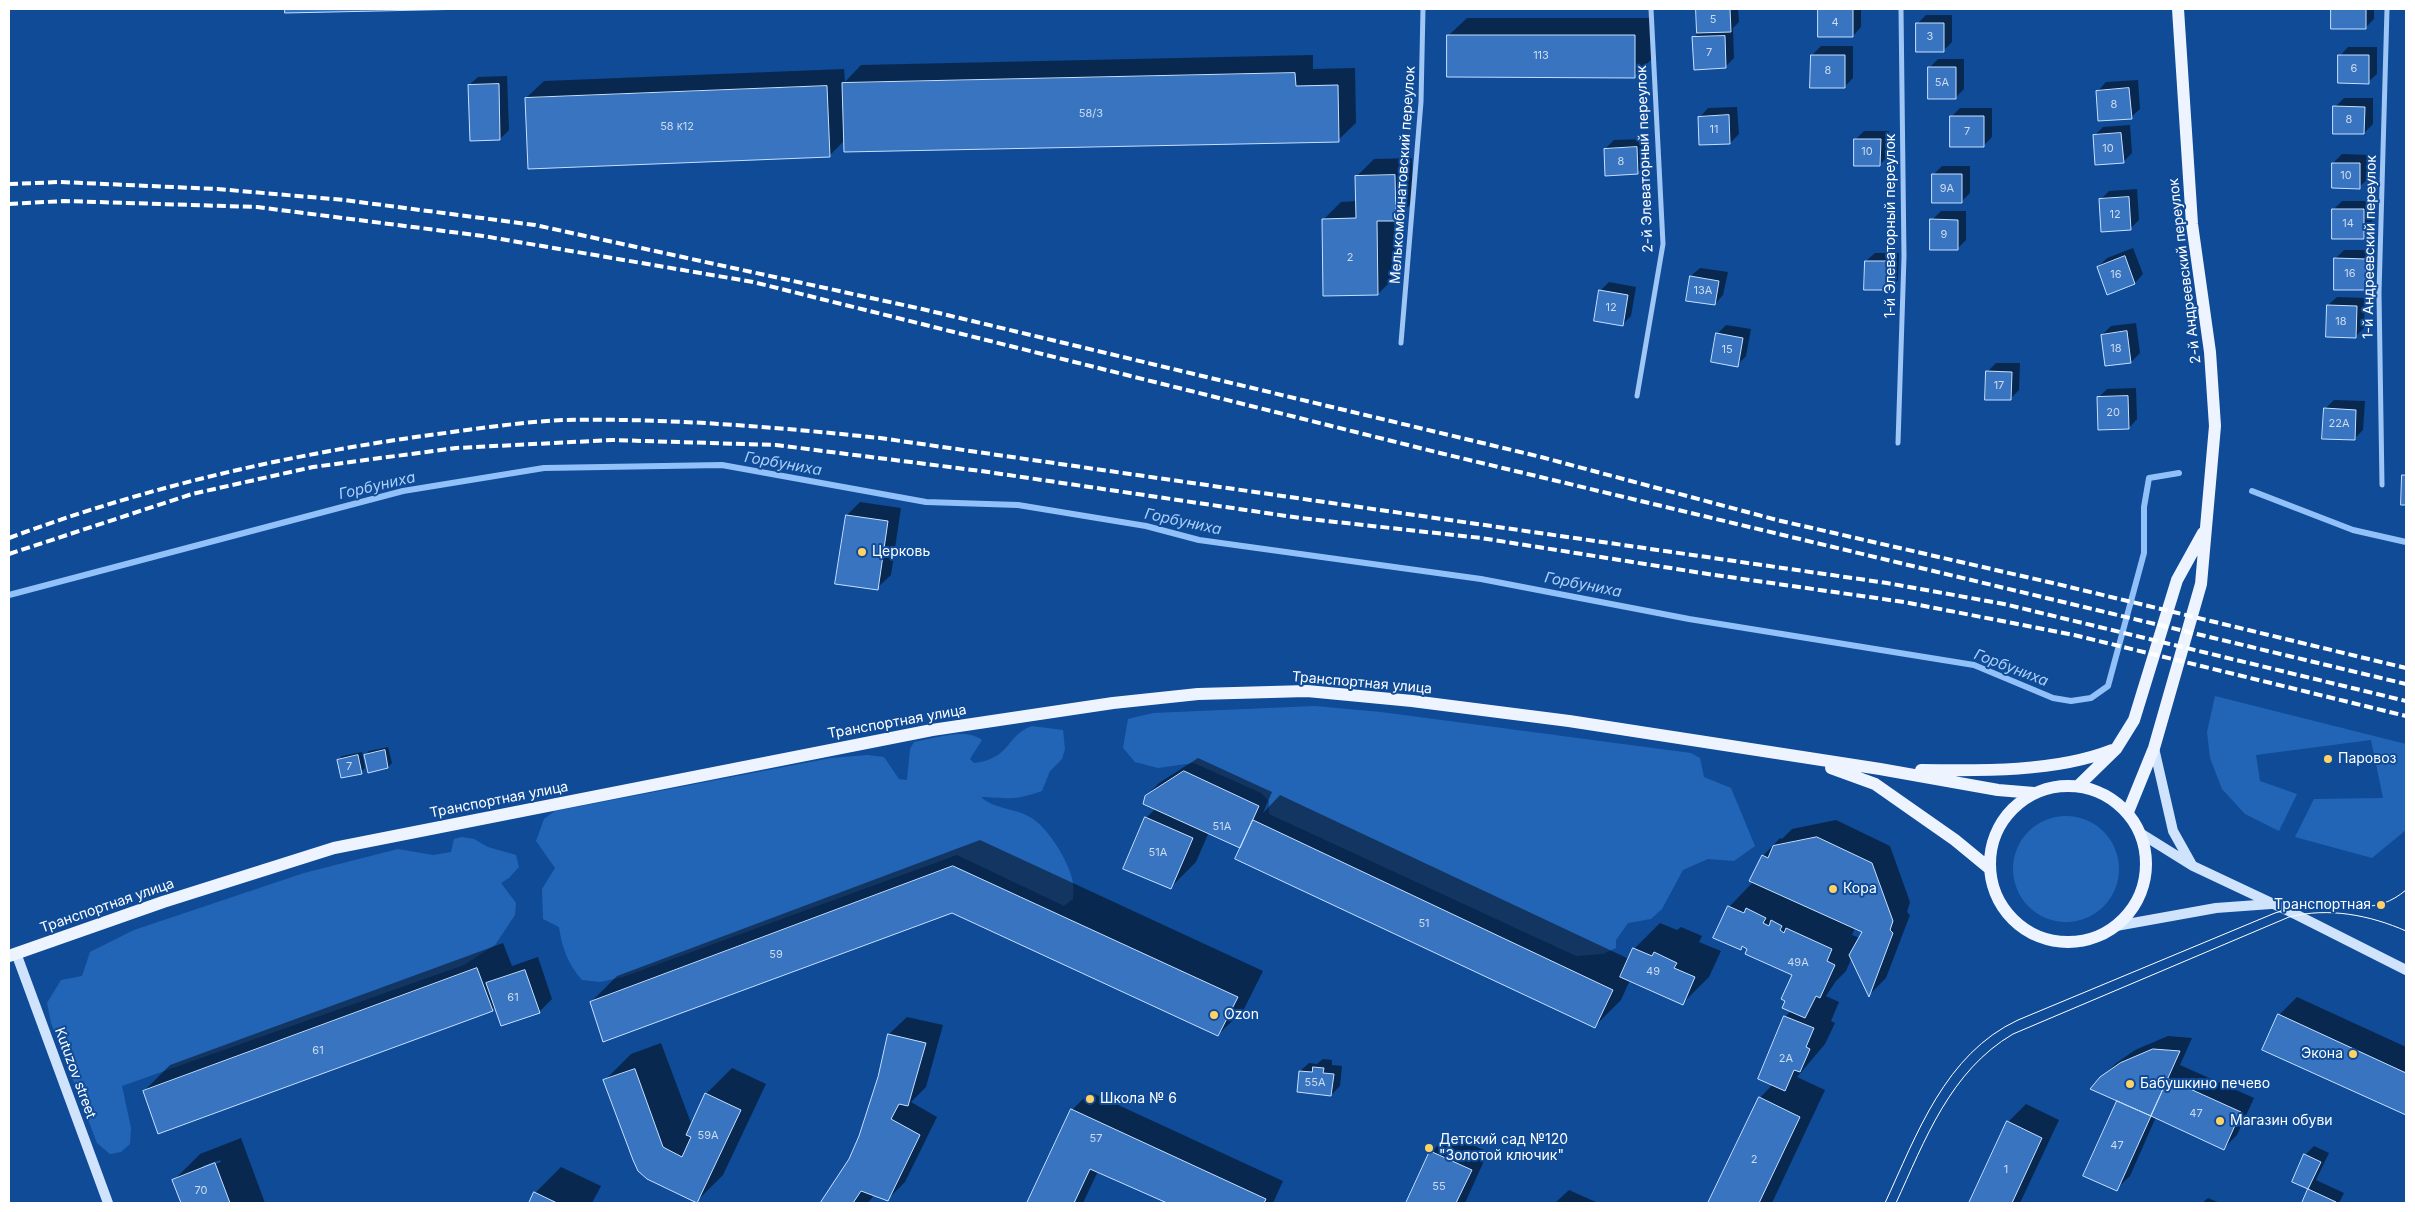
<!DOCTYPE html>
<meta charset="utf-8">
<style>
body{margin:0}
#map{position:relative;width:2415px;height:1212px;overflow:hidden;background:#0f4b97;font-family:Inter,sans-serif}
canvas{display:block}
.frame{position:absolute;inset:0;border:10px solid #fff;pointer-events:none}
</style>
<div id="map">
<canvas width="2415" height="1212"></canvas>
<div class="frame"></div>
</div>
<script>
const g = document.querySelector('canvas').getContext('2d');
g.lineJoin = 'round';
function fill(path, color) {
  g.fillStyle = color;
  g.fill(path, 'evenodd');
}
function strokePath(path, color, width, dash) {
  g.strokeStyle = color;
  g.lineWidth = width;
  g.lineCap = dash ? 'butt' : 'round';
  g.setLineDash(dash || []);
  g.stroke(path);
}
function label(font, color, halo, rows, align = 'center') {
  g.font = font + ' Inter,sans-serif';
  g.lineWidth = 4;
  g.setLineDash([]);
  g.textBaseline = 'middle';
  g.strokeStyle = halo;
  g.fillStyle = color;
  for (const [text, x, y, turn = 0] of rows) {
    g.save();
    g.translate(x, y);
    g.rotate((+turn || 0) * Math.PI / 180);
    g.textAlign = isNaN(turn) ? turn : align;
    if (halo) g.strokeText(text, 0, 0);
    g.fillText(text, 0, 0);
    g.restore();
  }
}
fill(new Path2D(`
 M 2215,696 L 2406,744 L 2406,830 L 2372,858 L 2295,837 L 2314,799 L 2383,798 L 2371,740 L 2256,755 L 2260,781 L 2297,794 L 2279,831 L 2245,814 L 2222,789 L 2210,758 L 2207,732 Z
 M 1315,706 L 1381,712 L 1691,753 L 1700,758 L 1704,777 L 1731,788 L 1755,846 L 1734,861 L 1708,859 L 1683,870 L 1662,909 L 1651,919 L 1628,923 L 1616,940 L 1616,948 L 1603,954 L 1576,956 L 1269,814 L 1269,801 L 1261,793 L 1194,763 L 1158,768 L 1135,762 L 1123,748 L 1128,719 L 1153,713 Z
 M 1032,726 L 1063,730 L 1065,749 L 1062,759 L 1050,771 L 1042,791 C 1014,801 1008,798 981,797 C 994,809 1014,808 1030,817 C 1048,827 1070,863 1073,883 C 1074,888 1073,894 1073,899 L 1064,906 L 957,855 L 623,977 L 600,982 L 582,980 C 568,964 562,948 559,927 L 543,919 L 542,889 L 555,868 L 536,841 L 544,819 L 555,811 L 831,758 L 867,755 L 884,757 L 899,779 L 907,780 L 910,749 L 914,742 C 934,739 965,727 982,740 L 970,759 L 974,763 C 1011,759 1006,735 1032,726 Z
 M2013 869a53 53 0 1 1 106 0a53 53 0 1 1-106 0Z
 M 462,837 L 474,839 L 488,847 L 516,855 L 519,867 L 509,878 L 501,883 L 516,903 L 515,915 L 495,945 L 464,965 L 122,1086 L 131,1128 L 130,1144 L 121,1152 L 110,1154 L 97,1143 L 51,1023 L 47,1003 L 61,980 L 82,976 L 90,952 L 134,930 L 304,873 L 398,849 L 433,855 L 451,852 L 454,839 Z`), '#2265b7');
fill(new Path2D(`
 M 286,9 L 421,9 L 286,12 Z
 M 1697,9 L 1738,9 L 1739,22 L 1733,28 L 1734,58 L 1725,67 L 1694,38 L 1698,33 Z
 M 1819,9 L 1861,9 L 1861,27 L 1853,36 Z
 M 2333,9 L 2374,9 L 2374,19 L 2365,28 L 2332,28 Z
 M 1926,15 L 1952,15 L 1952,42 L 1943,51 L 1917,24 Z
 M 1467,18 L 1653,18 L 1652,59 L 1634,76 L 1449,35 Z
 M 1821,46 L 1853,46 L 1853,78 L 1844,87 L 1812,55 Z
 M 2348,47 L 2377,47 L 2377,74 L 2368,82 L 2340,56 Z
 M 1313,55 L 1313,69 L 1355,68 L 1356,123 L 1338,140 L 845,140 L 829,156 L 526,98 L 544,81 L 844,69 L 845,82 L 861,65 Z
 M 1938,59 L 1964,59 L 1964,89 L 1955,98 L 1929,68 Z
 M 507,76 L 509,130 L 500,139 L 469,85 L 478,77 Z
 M 2138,80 L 2140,109 L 2131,117 L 2098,91 L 2106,82 Z
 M 2344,98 L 2373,98 L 2373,124 L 2364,133 L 2335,107 Z
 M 1737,107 L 1739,134 L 1730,143 L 1700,117 L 1708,108 Z
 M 1960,108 L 1992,108 L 1992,137 L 1983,146 L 1951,117 Z
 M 2130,125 L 2132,153 L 2123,162 L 2094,136 L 2103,127 Z
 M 1864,131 L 1889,131 L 1889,156 L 1880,164 L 1855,140 Z
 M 1645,139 L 1646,164 L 1637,173 L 1605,149 L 1614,140 Z
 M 2342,154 L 2368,155 L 2368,179 L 2359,187 L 2333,163 Z
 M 1412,158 L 1413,202 L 1394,219 L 1396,276 L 1378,294 L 1323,220 L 1341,202 L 1357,201 L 1357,176 L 1374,159 Z
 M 1942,166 L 1970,166 L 1970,193 L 1961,202 L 1933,175 Z
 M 2137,189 L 2139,220 L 2131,228 L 2100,200 L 2109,191 Z
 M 2342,201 L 2372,201 L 2372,229 L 2363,237 L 2333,210 Z
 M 1941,211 L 1966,211 L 1966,240 L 1957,249 L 1932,220 Z
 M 2133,248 L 2143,274 L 2135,283 L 2108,293 L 2098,267 L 2107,258 Z
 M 2344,250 L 2375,250 L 2374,280 L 2366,289 L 2335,259 Z
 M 1875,253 L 1899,253 L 1898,280 L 1889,289 L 1866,261 Z
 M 1700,268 L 1728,272 L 1723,295 L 1715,304 L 1691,276 Z
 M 1609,282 L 1636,287 L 1631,316 L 1623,324 L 1600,291 Z
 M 2337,297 L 2365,298 L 2364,328 L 2355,337 L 2328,305 Z
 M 2136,323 L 2140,353 L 2131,362 L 2102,335 L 2111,326 Z
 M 1726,325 L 1751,329 L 1746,356 L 1737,365 L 1717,334 Z
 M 1996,363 L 2020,363 L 2019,390 L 2010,399 L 1988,371 Z
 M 2136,388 L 2137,419 L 2129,428 L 2098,398 L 2107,389 Z
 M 2334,400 L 2365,401 L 2363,430 L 2355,438 L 2325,409 Z
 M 2406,472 L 2406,503 L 2402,503 L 2403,475 Z
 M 860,502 L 901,508 L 891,575 L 877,588 L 847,515 Z
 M 388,747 L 392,763 L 388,767 L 365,755 L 369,751 Z
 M 362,752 L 365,768 L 361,772 L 338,760 L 342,756 Z
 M 1198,758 L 1272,792 L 1263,813 L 1280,795 L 1629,959 L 1634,949 L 1660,923 L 1677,930 L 1681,927 L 1702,936 L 1699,942 L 1721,951 L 1709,977 L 1683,1003 L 1630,980 L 1621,1000 L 1595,1026 L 1244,842 L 1240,846 L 1209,832 L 1196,862 L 1170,888 L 1146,818 L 1156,808 L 1146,796 L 1159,783 Z
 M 1836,820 L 1890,846 L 1910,902 L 1907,912 L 1910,915 L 1886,978 L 1869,995 L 1852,957 L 1846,971 L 1836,981 L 1826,996 L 1839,1002 L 1831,1021 L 1835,1023 L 1825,1044 L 1797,1077 L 1825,1090 L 1772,1203 L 1710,1203 L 1760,1098 L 1773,1084 L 1759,1078 L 1786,1016 L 1791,1011 L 1793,974 L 1749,948 L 1743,945 L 1740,948 L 1729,907 L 1754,881 L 1763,856 L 1780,838 L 1782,839 L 1792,829 ZM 1855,928 L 1863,932 L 1860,938 L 1852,935 Z
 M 980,840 L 1263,971 L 1244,1009 L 1218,1035 L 952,911 L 591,1002 L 617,976 Z
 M 503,943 L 512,966 L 538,957 L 552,999 L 539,1012 L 496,1006 L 492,1010 L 144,1091 L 170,1065 Z
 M 2297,997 L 2406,1047 L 2406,1113 L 2264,1049 L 2279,1015 Z
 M 907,1017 L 943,1025 L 926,1087 L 911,1102 L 937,1117 L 905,1182 L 887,1200 L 874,1195 L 868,1203 L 821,1203 L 851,1160 L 873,1099 L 889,1034 Z
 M 2168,1036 L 2192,1038 L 2180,1065 L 2254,1098 L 2237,1135 L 2224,1148 L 2156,1117 L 2130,1176 L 2116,1189 L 2085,1175 L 2119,1100 L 2101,1078 L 2115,1064 L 2135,1050 Z
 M 661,1043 L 691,1123 L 706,1094 L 732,1068 L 766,1084 L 723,1175 L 697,1201 L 605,1080 L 631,1054 Z
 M 1323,1059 L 1332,1060 L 1332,1065 L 1342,1066 L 1340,1086 L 1331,1095 L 1300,1071 L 1309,1063 L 1317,1064 Z
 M 1090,1092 L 1283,1181 L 1273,1203 L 1170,1203 L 1098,1171 L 1083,1203 L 1029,1203 L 1072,1110 Z
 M 2026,1104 L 2059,1120 L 2020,1203 L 1971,1203 L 2008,1122 Z
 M 1449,1134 L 1488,1152 L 1465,1203 L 1408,1203 L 1431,1152 Z
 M 241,1138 L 265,1203 L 183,1203 L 174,1180 L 200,1154 ZM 220,1160 L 221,1162 L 203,1169 L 203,1166 Z
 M 2314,1146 L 2329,1153 L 2316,1180 L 2344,1193 L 2339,1203 L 2304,1202 L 2310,1189 L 2293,1181 L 2305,1155 Z
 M 561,1167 L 601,1186 L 592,1203 L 531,1203 L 535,1193 Z
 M 1569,1190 L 1598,1203 L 1555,1203 Z
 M 2208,1198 L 2220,1203 L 2202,1203 Z`), '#0007');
strokePath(new Path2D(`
 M 2252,491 L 2353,530 L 2406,542
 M 9,595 L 403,491 L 544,468 L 722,465 L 926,502 L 1018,505 L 1146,526 L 1199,540 L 1481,579 L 1689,619 L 1974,665 L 2053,698 L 2071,701 L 2091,698 L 2108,686 L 2144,553 L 2144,507 L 2149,478 L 2179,473`), '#91c1f8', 6);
const building = new Path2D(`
 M 285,9 L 470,9 L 285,13 Z
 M 1696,9 L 1730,9 L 1731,32 L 1697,33 Z
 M 1818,9 L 1853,9 L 1853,37 L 1818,37 Z
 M 2331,9 L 2366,9 L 2366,29 L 2331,29 Z
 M 1916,23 L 1944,23 L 1944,52 L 1916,52 Z
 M 1447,35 L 1635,35 L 1635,78 L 1447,77 Z
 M 1725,36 L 1726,68 L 1694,70 L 1692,37 Z
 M 1811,55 L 1845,55 L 1845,88 L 1810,88 Z
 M 2338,55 L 2369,55 L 2369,84 L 2338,83 Z
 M 1928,67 L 1956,67 L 1956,99 L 1928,99 Z
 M 1295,73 L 1296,86 L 1338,85 L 1339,142 L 844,152 L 842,83 Z
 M 499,84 L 500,140 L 470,141 L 468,85 Z
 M 827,86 L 830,157 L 528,169 L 525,98 Z
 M 2129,88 L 2132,119 L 2098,121 L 2096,91 Z
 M 2333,106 L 2365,107 L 2364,134 L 2333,134 Z
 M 1729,115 L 1730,144 L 1699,145 L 1698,117 Z
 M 1950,116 L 1984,116 L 1984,147 L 1950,147 Z
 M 2121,133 L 2124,163 L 2095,165 L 2093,135 Z
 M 1854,139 L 1881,139 L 1880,166 L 1854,166 Z
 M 1637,147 L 1638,174 L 1605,176 L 1604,149 Z
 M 2332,163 L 2360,163 L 2360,189 L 2332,188 Z
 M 1932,174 L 1962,174 L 1962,203 L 1932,203 Z
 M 1395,175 L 1396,221 L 1377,221 L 1378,295 L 1323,296 L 1322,219 L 1356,218 L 1355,176 Z
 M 2129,197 L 2131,230 L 2101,232 L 2099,199 Z
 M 2332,209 L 2364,209 L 2364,239 L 2332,239 Z
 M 1930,219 L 1958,220 L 1958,250 L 1930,250 Z
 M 2125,256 L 2135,284 L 2107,295 L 2097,267 Z
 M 2334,258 L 2366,259 L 2366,290 L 2334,290 Z
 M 1865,261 L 1891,261 L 1890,290 L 1864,290 Z
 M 1690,276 L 1719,281 L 1715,305 L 1686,301 Z
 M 1599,290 L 1628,295 L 1623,326 L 1594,321 Z
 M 2327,305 L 2357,306 L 2356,338 L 2326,337 Z
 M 2127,331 L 2131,363 L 2105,366 L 2101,335 Z
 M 1716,333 L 1743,338 L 1738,367 L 1711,362 Z
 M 1986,371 L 2012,372 L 2011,400 L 1985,400 Z
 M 2128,396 L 2129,429 L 2098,430 L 2097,397 Z
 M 2324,408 L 2356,410 L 2355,440 L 2322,439 Z
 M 2402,475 L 2406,475 L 2406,505 L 2401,505 Z
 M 846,515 L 888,521 L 878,590 L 835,584 Z
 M 385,750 L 388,768 L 368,773 L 364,755 Z
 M 358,755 L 362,774 L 341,778 L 337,760 Z
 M 1184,771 L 1259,806 L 1240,848 L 1143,804 L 1145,796 Z
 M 1145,817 L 1193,838 L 1171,889 L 1123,869 Z
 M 1253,820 L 1613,990 L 1595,1028 L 1235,859 Z
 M 1817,837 L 1872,863 L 1893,921 L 1890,930 L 1893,933 L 1869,997 L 1849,955 L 1862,932 L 1749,881 L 1762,855 L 1768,858 L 1773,846 Z
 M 953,866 L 1238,997 L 1218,1036 L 952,913 L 603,1042 L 590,1002 Z
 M 1728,906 L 1744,913 L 1746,908 L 1766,918 L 1763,923 L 1769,926 L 1771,920 L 1782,926 L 1780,930 L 1784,933 L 1786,928 L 1832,949 L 1827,961 L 1835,965 L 1820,998 L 1816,996 L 1805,1018 L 1782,1008 L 1785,1001 L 1781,999 L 1792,975 L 1745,954 L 1747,949 L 1742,946 L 1741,950 L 1713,938 Z
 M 1633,948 L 1652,956 L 1654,952 L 1677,963 L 1674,968 L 1695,977 L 1683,1005 L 1620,977 Z
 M 477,968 L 493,1011 L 158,1134 L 143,1091 Z
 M 525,970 L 540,1013 L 501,1026 L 486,983 Z
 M 2278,1014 L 2406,1073 L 2406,1115 L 2262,1050 Z
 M 1784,1016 L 1814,1028 L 1806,1047 L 1810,1049 L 1800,1072 L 1794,1070 L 1785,1091 L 1758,1079 Z
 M 888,1034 L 926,1043 L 908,1106 L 899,1104 L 891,1119 L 920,1135 L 888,1201 L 861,1191 L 853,1203 L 820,1203 L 849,1159 L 859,1136 L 878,1077 Z
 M 2153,1049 L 2180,1051 L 2151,1116 L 2090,1089 L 2100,1077 L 2120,1063 Z
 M 1313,1067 L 1324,1068 L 1323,1073 L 1334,1074 L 1331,1096 L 1297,1092 L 1299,1071 L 1312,1072 Z
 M 635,1069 L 663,1147 L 682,1157 L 691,1137 L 686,1135 L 705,1093 L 741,1110 L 697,1203 L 647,1179 L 638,1171 L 633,1160 L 603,1080 Z
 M 2168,1079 L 2241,1112 L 2224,1150 L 2151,1116 Z
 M 1759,1097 L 1800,1117 L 1759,1203 L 1708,1203 Z
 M 2117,1101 L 2151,1116 L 2117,1191 L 2083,1176 Z
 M 1071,1109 L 1266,1199 L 1264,1203 L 1167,1203 L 1090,1169 L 1074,1203 L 1027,1203 Z
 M 2007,1121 L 2042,1138 L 2012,1203 L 1969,1203 Z
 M 1430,1151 L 1472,1170 L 1456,1203 L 1406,1203 Z
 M 2304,1154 L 2321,1162 L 2308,1189 L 2292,1182 Z
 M 215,1163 L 230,1203 L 181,1203 L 172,1180 Z
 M 2308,1189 L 2336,1202 L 2335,1203 L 2302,1203 Z
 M 534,1192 L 557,1203 L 529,1203 Z`);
fill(building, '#3874c0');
strokePath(building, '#c7e0fe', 1);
strokePath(new Path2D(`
 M 1401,343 L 1421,102 L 1423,9
 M 1637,396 L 1663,244 L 1651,9
 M 1898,443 L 1904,257 L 1901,9
 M 2382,485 L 2379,293 L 2387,9`), '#9fc6f4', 5);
strokePath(new Path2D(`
 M 2154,748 L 2173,831 L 2192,865
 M 2140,833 L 2193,866 L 2297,915 L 2406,970
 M 2116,926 L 2216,908 L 2271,904
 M 16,953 L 108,1203`), '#cfe3fd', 10);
strokePath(new Path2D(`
 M 1831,768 L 1875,784 L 1955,840 L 1989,868
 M 1921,770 C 1981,771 2056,772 2112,750
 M1990 864a78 78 0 1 1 156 0a78 78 0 1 1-156 0Z
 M 2078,786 L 2116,749 L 2134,720 L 2177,580 L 2203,533
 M 2128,812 L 2154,748 L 2201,584 L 2215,426 L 2210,352 L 2192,224 L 2178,9
 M 9,956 L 163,902 L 334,848 L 932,730 L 1113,703 L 1198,694 L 1307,691 L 1412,701 L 1569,721 L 1880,769 L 1998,790 L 2034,793`), '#edf4ff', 12);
strokePath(new Path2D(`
 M 1885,1203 C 1917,1134 1945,1054 2018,1020 L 2275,913 C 2289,909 2302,905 2317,905 C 2353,903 2375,916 2406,890
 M 1896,1203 C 1925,1140 1950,1071 2013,1034 L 2289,917 C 2328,907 2370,915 2406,931`), '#fff', 1);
strokePath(new Path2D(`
 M 9,184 L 60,182 L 217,189 L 344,200 L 535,225 L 922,309 L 1541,457 L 1777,520 L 2057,584 L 2406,668
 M 9,204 L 64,201 L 257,207 L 483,236 L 753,282 L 1440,453 L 2406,684
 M 9,538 C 143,488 281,456 423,436 C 469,430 518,422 564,420 C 670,418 775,427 880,438 L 1887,583 L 2004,604 L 2406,701
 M 9,554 L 192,494 L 313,467 L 456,448 L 612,440 L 776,445 L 981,471 L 1300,518 L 1481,538 L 1708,574 L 1904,602 L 2074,635 L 2406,716`), '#fff', 4, [9, 4]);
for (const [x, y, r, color] of [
 [862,552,5,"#ffd263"],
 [2328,759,5,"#ffd263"],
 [1833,889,5,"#ffd263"],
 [2381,905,5,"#ffd263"],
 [1214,1015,5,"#ffd263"],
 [2353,1054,5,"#ffd263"],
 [2130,1084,5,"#ffd263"],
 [1090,1099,5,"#ffd263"],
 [2220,1121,5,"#ffd263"],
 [1429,1148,5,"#ffd263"]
]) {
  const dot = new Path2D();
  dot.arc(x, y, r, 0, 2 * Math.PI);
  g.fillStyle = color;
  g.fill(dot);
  strokePath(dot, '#0f4b97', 2);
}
label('11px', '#cddcef', null, [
 ["5",1713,20],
 ["4",1835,23],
 ["3",1930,37],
 ["7",1709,53],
 ["113",1541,56],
 ["6",2354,69],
 ["8",1828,71],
 ["5А",1942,83],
 ["8",2114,105],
 ["58/3",1091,114],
 ["8",2349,120],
 ["58 к12",677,127],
 ["11",1714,130],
 ["7",1967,132],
 ["10",2108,149],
 ["10",1867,152],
 ["8",1621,162],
 ["10",2346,176],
 ["9А",1947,189],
 ["12",2115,215],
 ["14",2348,224],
 ["9",1944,235],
 ["2",1350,258],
 ["16",2350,274],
 ["16",2116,275],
 ["13А",1703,291],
 ["12",1611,308],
 ["18",2341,322],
 ["18",2116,349],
 ["15",1727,350],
 ["17",1999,386],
 ["20",2113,413],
 ["22А",2339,424],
 ["7",349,767],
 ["51А",1222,827],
 ["51А",1158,853],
 ["51",1424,924],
 ["59",776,955],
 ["49А",1798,963],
 ["49",1653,972],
 ["61",513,998],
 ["61",318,1051],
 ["2А",1786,1059],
 ["55А",1315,1083],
 ["47",2196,1114],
 ["59А",708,1136],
 ["57",1096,1139],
 ["47",2117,1146],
 ["2",1754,1160],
 ["1",2006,1170],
 ["55",1439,1187],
 ["70",201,1191]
]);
label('14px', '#fff', '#0f4b97', [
 ["2-й Элеваторный переулок",1645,159,-92],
 ["Мелькомбинатовский переулок",1403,175,-86],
 ["1-й Элеваторный переулок",1891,226,-90],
 ["1-й Андреевский переулок",2370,247,-89],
 ["2-й Андреевский переулок",2185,271,-97],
 ["Транспортная улица",1362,683,5],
 ["Транспортная улица",897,722,-10],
 ["Транспортная улица",499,800,-11],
 ["Транспортная улица",107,906,-19],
 ["Kutuzov street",75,1073,70]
]);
label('14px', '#fff', '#0f4b97', [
 ["Церковь",872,552],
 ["Паровоз",2338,759],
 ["Кора",1843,889],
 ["Транспортная",2371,905,"right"],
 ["Ozon",1224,1015],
 ["Экона",2343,1054,"right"],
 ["Бабушкино печево",2140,1084],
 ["Школа № 6",1100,1099],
 ["Магазин обуви",2230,1121],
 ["Детский сад №120",1439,1140],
 ["\"Золотой ключик\"",1439,1156]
], 'left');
label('italic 15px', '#acd0fb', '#0f4b97', [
 ["Горбуниха",783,464,10],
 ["Горбуниха",377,486,-13],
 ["Горбуниха",1183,522,12],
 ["Горбуниха",1583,585,11],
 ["Горбуниха",2011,668,21]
]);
</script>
